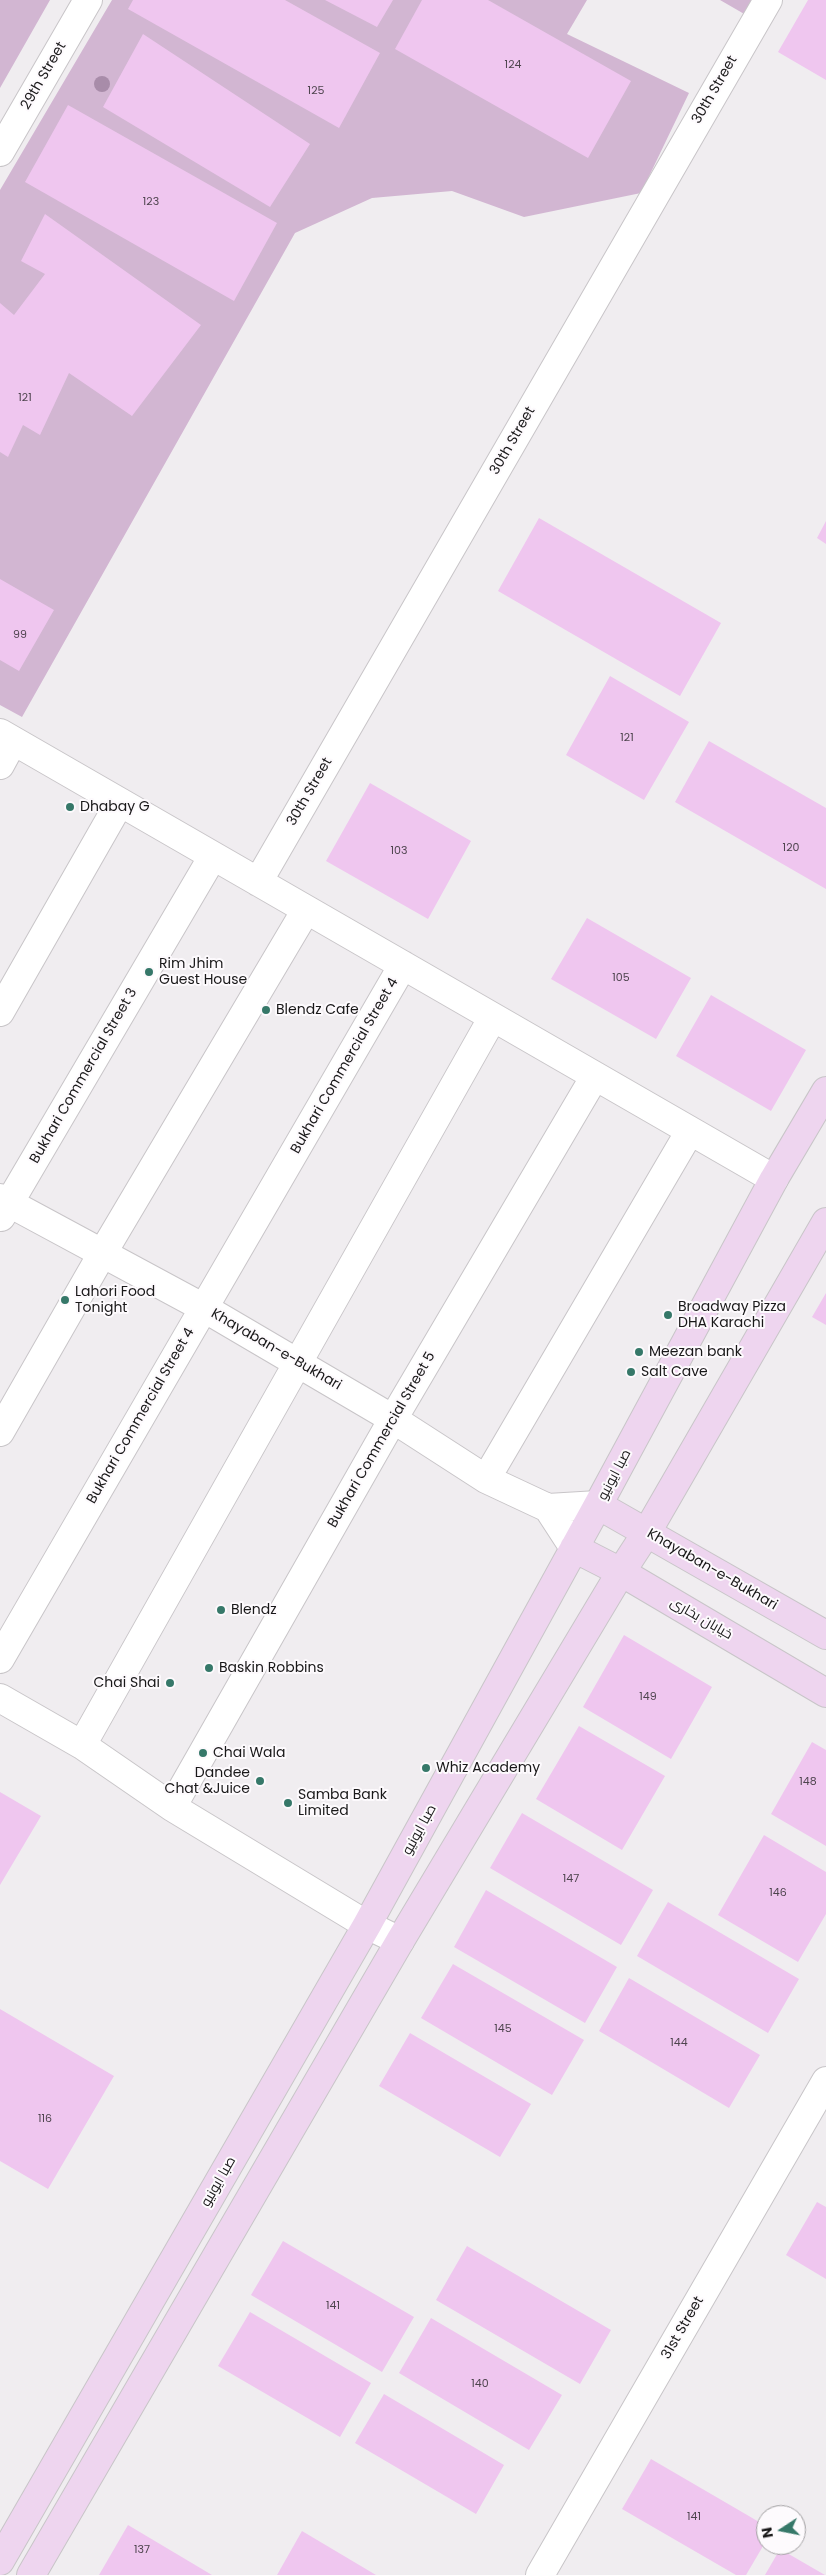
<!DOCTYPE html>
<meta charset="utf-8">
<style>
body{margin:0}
#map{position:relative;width:826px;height:2575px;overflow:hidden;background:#f0edf0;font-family:Poppins,sans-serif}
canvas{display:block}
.north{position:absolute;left:756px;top:2505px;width:50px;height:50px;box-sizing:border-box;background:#fdfafd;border:1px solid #a2a0a2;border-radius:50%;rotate:259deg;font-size:14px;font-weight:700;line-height:20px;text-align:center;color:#191819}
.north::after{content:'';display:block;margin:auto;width:18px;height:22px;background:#367869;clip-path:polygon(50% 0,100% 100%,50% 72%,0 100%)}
</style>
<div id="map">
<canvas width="826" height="2575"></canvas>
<div class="north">N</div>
</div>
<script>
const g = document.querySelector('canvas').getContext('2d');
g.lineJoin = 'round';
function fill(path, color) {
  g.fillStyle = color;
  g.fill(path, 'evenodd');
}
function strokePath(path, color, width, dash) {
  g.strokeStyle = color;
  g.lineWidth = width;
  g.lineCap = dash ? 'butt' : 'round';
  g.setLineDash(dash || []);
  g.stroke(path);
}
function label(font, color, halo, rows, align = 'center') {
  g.font = font + ' Poppins,Cairo,sans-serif';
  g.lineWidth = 4;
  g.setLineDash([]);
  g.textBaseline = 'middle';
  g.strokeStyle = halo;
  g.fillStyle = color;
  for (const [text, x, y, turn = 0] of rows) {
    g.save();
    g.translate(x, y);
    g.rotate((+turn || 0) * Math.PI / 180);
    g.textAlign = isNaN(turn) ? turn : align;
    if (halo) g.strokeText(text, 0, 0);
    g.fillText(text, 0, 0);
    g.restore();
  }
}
fill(new Path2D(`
 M 0,0 L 50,0 L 0,88 Z
 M 112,0 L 587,0 L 567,34 L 689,93 L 641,193 L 524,217 L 452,191 L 372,198 L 295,233 L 22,717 L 0,705 L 0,190 Z
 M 720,0 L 754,0 L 746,15 Z`), '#d2b6d2');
fill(new Path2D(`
 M 133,0 L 285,0 L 380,53 L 339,128 L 128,9 Z
 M 325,0 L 393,0 L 377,27 Z
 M 422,0 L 488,0 L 631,81 L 588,158 L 395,49 Z
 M 808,0 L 826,0 L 826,80 L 778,52 Z
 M 143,34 L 310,144 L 270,207 L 103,107 Z
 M 68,105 L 277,223 L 234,301 L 25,182 Z
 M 45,214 L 201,325 L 132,416 L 69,373 L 40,435 L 23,425 L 8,457 L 0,452 L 0,303 L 14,315 L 45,274 L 21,261 Z
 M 539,518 L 721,623 L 680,696 L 498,591 Z
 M 826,521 L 826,544 L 817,538 Z
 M 0,579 L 54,610 L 19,671 L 0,660 Z
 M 610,676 L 689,722 L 644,800 L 566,755 Z
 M 709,741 L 826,808 L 826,889 L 675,802 Z
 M 370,783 L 471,841 L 428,919 L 326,861 Z
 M 587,918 L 691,978 L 656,1039 L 551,979 Z
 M 711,995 L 806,1050 L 771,1111 L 676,1056 Z
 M 826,1293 L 826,1325 L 812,1317 Z
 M 624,1635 L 712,1687 L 671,1759 L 583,1707 Z
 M 579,1726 L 665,1776 L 622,1850 L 536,1799 Z
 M 812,1742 L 826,1750 L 826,1846 L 771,1814 Z
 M 0,1792 L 41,1816 L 0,1885 Z
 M 522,1813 L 653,1890 L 621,1945 L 490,1868 Z
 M 764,1835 L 826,1872 L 826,1914 L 798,1962 L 718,1915 Z
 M 486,1890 L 617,1967 L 585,2023 L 454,1947 Z
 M 668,1902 L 799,1979 L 768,2033 L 637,1956 Z
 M 453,1964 L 584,2040 L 552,2095 L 421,2018 Z
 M 629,1978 L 760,2055 L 729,2108 L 599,2031 Z
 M 0,2009 L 114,2076 L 48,2189 L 0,2161 Z
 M 410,2033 L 531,2104 L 500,2157 L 379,2086 Z
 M 817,2202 L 826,2207 L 826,2279 L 786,2255 Z
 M 283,2241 L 414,2317 L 382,2372 L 251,2295 Z
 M 467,2246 L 611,2330 L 580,2384 L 436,2300 Z
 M 250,2312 L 371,2383 L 340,2437 L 218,2366 Z
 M 431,2318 L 562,2395 L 529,2450 L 399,2373 Z
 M 384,2394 L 504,2465 L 476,2514 L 355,2443 Z
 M 651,2459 L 766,2526 L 766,2541 L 746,2575 L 736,2575 L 622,2509 Z
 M 128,2525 L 212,2575 L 99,2575 Z
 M 302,2531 L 376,2575 L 277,2575 Z
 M 780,2549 L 825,2575 L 765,2575 Z`), '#efc6ef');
const street = new Path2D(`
 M 0,152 L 88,0
 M 0,733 L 774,1179
 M 0,765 L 13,741
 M 258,882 L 768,0
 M 0,1012 L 120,802
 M 0,1198 L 204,1308 L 393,1419 L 486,1479 L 548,1508 L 598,1505
 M 1,1217 L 213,856
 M 0,1432 L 102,1254 L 306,910
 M 486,1479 L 690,1131
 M 548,1508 L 574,1548
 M 0,1659 L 403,965
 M 0,1698 L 82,1745 L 172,1807 L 367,1925 L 400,1941
 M 82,1745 L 493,1017
 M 172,1807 L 393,1419 L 595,1076
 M 540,2575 L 826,2081`);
const secondary = new Path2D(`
 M 598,1505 L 826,1635
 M 574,1548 L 621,1572 L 826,1693
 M 0,2561 L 367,1925 L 598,1505 L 774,1179 L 826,1091
 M 31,2575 L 400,1941 L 621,1572 L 647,1532 L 826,1222`);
strokePath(street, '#c8c5c8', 30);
strokePath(secondary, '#c8c5c8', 30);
strokePath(street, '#fff', 28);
strokePath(secondary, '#eed5ef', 28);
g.fillStyle = '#a88ca9';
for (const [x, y] of [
 [102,84]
]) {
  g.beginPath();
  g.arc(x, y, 8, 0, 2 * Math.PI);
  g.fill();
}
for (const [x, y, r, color] of [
 [70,807,5,"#367869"],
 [149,972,5,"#367869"],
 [266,1010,5,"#367869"],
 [65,1300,5,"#367869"],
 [668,1315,5,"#367869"],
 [639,1352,5,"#367869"],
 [631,1372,5,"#367869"],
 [221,1610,5,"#367869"],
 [209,1668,5,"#367869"],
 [170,1683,5,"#367869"],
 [203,1753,5,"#367869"],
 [426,1768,5,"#367869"],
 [260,1781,5,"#367869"],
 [288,1803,5,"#367869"]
]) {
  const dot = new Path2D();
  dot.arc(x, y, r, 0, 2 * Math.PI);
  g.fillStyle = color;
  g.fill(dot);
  strokePath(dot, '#fdfafd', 2);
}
label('11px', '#4e444e', null, [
 ["124",513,65],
 ["125",316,91],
 ["123",151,202],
 ["121",25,398],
 ["99",20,635],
 ["121",627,738],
 ["120",791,848],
 ["103",399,851],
 ["105",621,978],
 ["149",648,1697],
 ["148",808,1782],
 ["147",571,1879],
 ["146",778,1893],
 ["145",503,2029],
 ["144",679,2043],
 ["116",45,2119],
 ["141",333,2306],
 ["140",480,2384],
 ["141",694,2517],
 ["137",142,2550]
]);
label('14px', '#191819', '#fdfafd', [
 ["29th Street",44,76,-60],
 ["30th Street",715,90,-60],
 ["30th Street",513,441,-60],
 ["30th Street",310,792,-60],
 ["Bukhari Commercial Street 4",345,1066,-60],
 ["Bukhari Commercial Street 3",84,1076,-60],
 ["Khayaban-e-Bukhari",276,1350,30],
 ["Bukhari Commercial Street 4",141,1416,-60],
 ["Bukhari Commercial Street 5",382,1440,-60],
 ["صبا ایونیو",615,1475,-62],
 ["Khayaban-e-Bukhari",712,1570,30],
 ["خیابان بخاری",701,1619,30],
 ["صبا ایونیو",420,1830,-61],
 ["صبا ایونیو",219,2182,-60],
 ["31st Street",683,2328,-60]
]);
label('14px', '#191819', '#fdfafd', [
 ["Dhabay G",80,807],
 ["Rim Jhim",159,964],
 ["Guest House",159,980],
 ["Blendz Cafe",276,1010],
 ["Lahori Food",75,1292],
 ["Tonight",75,1308],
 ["Broadway Pizza",678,1307],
 ["DHA Karachi",678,1323],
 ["Meezan bank",649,1352],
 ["Salt Cave",641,1372],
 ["Blendz",231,1610],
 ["Baskin Robbins",219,1668],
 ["Chai Shai",160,1683,"right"],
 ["Chai Wala",213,1753],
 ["Whiz Academy",436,1768],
 ["Dandee",250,1773,"right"],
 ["Chat &Juice",250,1789,"right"],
 ["Samba Bank",298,1795],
 ["Limited",298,1811]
], 'left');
</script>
